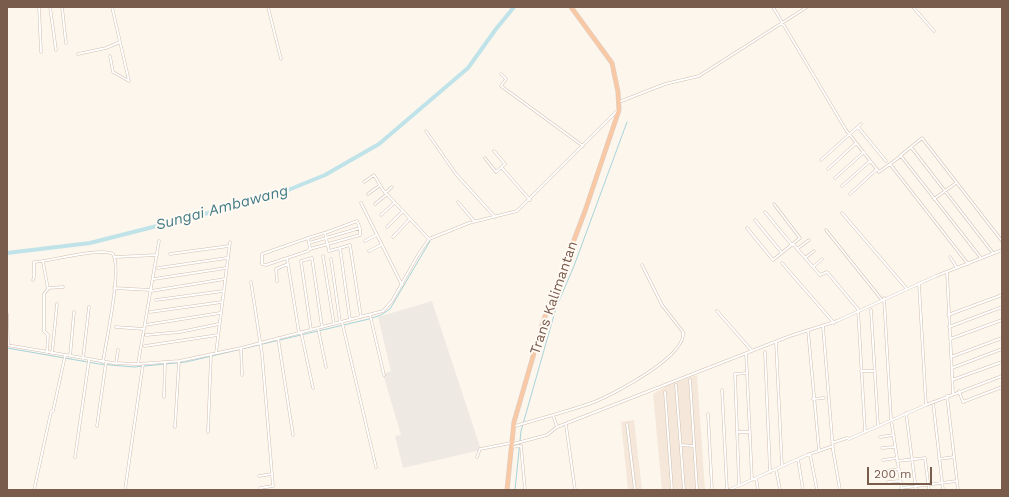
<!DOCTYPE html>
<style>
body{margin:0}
#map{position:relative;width:1009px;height:497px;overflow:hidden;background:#fdf6ec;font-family:"Work Sans",sans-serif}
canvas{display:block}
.frame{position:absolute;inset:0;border:8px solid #7a5c4d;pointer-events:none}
.scale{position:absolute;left:867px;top:467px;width:65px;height:18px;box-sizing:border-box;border:2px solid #7a5c4d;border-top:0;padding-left:5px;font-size:12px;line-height:14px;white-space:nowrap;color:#7a5c4d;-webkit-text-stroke:3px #fffaf3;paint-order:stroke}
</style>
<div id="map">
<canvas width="1009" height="497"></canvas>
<div class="frame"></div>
<div class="scale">200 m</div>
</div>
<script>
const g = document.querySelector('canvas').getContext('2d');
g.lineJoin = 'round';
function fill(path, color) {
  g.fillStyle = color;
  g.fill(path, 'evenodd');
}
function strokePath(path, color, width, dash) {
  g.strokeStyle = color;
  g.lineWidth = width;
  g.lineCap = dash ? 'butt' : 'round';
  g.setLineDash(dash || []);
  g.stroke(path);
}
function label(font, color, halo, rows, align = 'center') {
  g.font = font + ' "Work Sans",sans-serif';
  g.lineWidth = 4;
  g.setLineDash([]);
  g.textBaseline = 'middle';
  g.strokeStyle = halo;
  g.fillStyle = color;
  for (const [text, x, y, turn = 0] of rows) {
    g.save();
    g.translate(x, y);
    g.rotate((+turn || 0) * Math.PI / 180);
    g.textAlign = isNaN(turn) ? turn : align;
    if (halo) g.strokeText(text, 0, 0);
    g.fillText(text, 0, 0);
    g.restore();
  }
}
fill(new Path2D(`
 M 697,375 L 705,490 L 662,490 L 653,394 L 668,385 Z
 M 634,420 L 642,490 L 628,490 L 621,422 Z`), '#f5e8da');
fill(new Path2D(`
 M 432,301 L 481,450 L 403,468 L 395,436 L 401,435 L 383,374 L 391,371 L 378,317 Z`), '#efe9e4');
strokePath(new Path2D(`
 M 7,348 L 99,364 L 134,367 L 186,362 L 369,319 L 381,315 L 390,309 L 430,241
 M 515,490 L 521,431 L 556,308 L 574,266 L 627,122`), '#a5d3da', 1);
strokePath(new Path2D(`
 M 7,253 L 90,243 L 271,197 L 325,175 L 379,144 L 468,68 L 496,29 L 514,7`), '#bfe3e8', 4);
const minor = new Path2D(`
 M 39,7 L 41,52
 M 50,7 L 56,50
 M 62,7 L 66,43
 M 112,7 L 129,81
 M 268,7 L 281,59
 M 773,7 L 846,130 L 879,172 L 901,156 L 981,258
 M 913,7 L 934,31
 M 78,54 L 106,48 L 120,42
 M 110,56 L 113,72 L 129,81
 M 501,74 L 506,79 L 501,86 L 583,146
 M 619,102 L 665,84 L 699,76 L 807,7
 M 858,127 L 886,161
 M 426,131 L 456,174 L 495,217
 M 911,147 L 993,253
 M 900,156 L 922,138 L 1002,241
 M 485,158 L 496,172 L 505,164 L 494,151
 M 821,160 L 861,124
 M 890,164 L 968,264
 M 502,168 L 530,200
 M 828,169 L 856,143
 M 835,178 L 864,152
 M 364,182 L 374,175 L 383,190 L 429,239
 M 842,186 L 870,161
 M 385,193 L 392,187
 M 368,194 L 379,186
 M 850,194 L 877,169
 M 934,199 L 956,183
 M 458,202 L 474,221
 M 361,203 L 402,285
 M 375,204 L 386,195
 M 765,212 L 792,245
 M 842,213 L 907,289
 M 381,215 L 394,203
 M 755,220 L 782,253
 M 387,227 L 402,212
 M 747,228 L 773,260 L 800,238 L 774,204
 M 826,230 L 882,300
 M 393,237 L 410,219
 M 308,238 L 310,248 L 308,251 L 266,265 L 262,264 L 262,254 Z
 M 308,238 L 324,233
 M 365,241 L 376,235
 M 309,243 L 360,228 L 357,221 L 325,233 C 326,239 328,245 329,251 L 340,248
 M 793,244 L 820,275 L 827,272 L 858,309 L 865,431
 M 310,249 L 360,235 L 360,228
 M 797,249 L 809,240
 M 369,251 L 381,245
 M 170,254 L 229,246
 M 323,256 L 334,324
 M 115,257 L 157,255
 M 950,257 L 957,268
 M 287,258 L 299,333
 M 805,258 L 814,251
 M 331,259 L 340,322
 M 43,262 L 48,289 L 44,294 L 44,331 L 48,335 L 47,353
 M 782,263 L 834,323
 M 813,267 L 822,259
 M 158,268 L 227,258
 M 947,272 L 953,393
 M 154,279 L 226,268
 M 33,280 L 34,277 L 34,262 C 52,261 100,247 113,254 C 122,271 106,340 103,362
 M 277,281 L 276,269 L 288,264
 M 251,282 L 262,354 L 273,486 L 260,488
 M 919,284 L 926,405
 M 48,288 L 63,287
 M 114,288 L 151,290
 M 151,291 L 225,279
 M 884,298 L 891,419 L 902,490
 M 156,300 L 223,291
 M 871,310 L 878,425
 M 717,311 L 752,351
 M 150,312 L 222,302
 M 7,314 L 8,345
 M 370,315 L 384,375
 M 948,315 L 1002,295
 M 350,320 L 340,248 L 350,245 L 361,317
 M 342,322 L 376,467
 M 145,325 L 220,313
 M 823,326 L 833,450 L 840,490
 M 116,327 L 144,329
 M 949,327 L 1002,307
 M 318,328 L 326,367
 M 311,330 L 301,261 L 312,258 L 322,327
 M 808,330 L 819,450
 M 301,332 L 313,388
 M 146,335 L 180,332 L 219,324
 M 278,338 L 293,435
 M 950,339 L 1002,320
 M 776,342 L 782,466
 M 7,345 L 113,363 L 138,364 L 179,361 L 241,348 L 383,311 L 392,301 L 418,255 L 429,239 L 469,223 L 517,211 L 617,111
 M 145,346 L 218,335
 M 241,348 L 242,375
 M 765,352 L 770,472
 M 216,353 L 230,242
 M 746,353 L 747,373
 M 52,354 L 57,304
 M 70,357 L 74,312
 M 951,357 L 1002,338
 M 83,359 L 89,307
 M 116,364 L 118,350
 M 138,364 L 159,241
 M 952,368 L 1002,349
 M 861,371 L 874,371
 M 690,380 L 697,490
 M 952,380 L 1002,362
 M 676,385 L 684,490
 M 722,390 L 727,490
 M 959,391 L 963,402 L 1002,387
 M 665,392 L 672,490
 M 947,396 L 958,490
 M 164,397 L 165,362
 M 813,399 L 824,398
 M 933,402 L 943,490
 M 906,413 L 916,490
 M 708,414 L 712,490
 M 553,415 C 566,411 581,407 594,402 C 614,394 687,356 683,332 L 662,305 L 642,265
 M 627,424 L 635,490
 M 566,425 L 575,490
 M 97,426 L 106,362
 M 515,426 L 553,415 L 557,427
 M 175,427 L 179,361
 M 208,432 L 211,354
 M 737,432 L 750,432
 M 880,437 L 894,435
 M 832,443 L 847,438 L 849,439 L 926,405 L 1002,376
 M 513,444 L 547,435 L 557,427 L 790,336 L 837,321 L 936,276 L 1002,250
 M 681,445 L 694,446
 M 511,447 L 521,446 L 525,490
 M 882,448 L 895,447
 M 810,454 L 817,490
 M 75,457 L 89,360
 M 477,457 L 480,449 L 511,443
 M 798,459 L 803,490
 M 939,459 L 954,457
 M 883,460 L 897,458
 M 897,461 L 925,458 L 929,490
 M 776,469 L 780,490
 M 885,471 L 899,469
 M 259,476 L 272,474
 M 756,478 L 758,490
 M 888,482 L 900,481
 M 739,485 L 735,374 L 747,373 L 752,480
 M 901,488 L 957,481
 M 34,490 L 51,412 L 53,411 L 65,356
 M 125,490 L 143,364
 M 729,490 L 807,455 L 833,446`);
const trunk = new Path2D(`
 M 507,490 L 514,422 L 543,322 L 585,211 L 619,110 L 618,92 L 612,63 L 571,7`);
strokePath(minor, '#d1beb0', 3);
strokePath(trunk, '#dad1cd', 5);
strokePath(minor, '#fff', 2);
strokePath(trunk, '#f9c8a4', 4);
label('14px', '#7a5c4d', '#fffaf3', [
 ["Trans Kalimantan",554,298,-71]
]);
label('italic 15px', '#437c86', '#fffaf3', [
 ["Sungai Ambawang",222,208,-15]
]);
</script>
